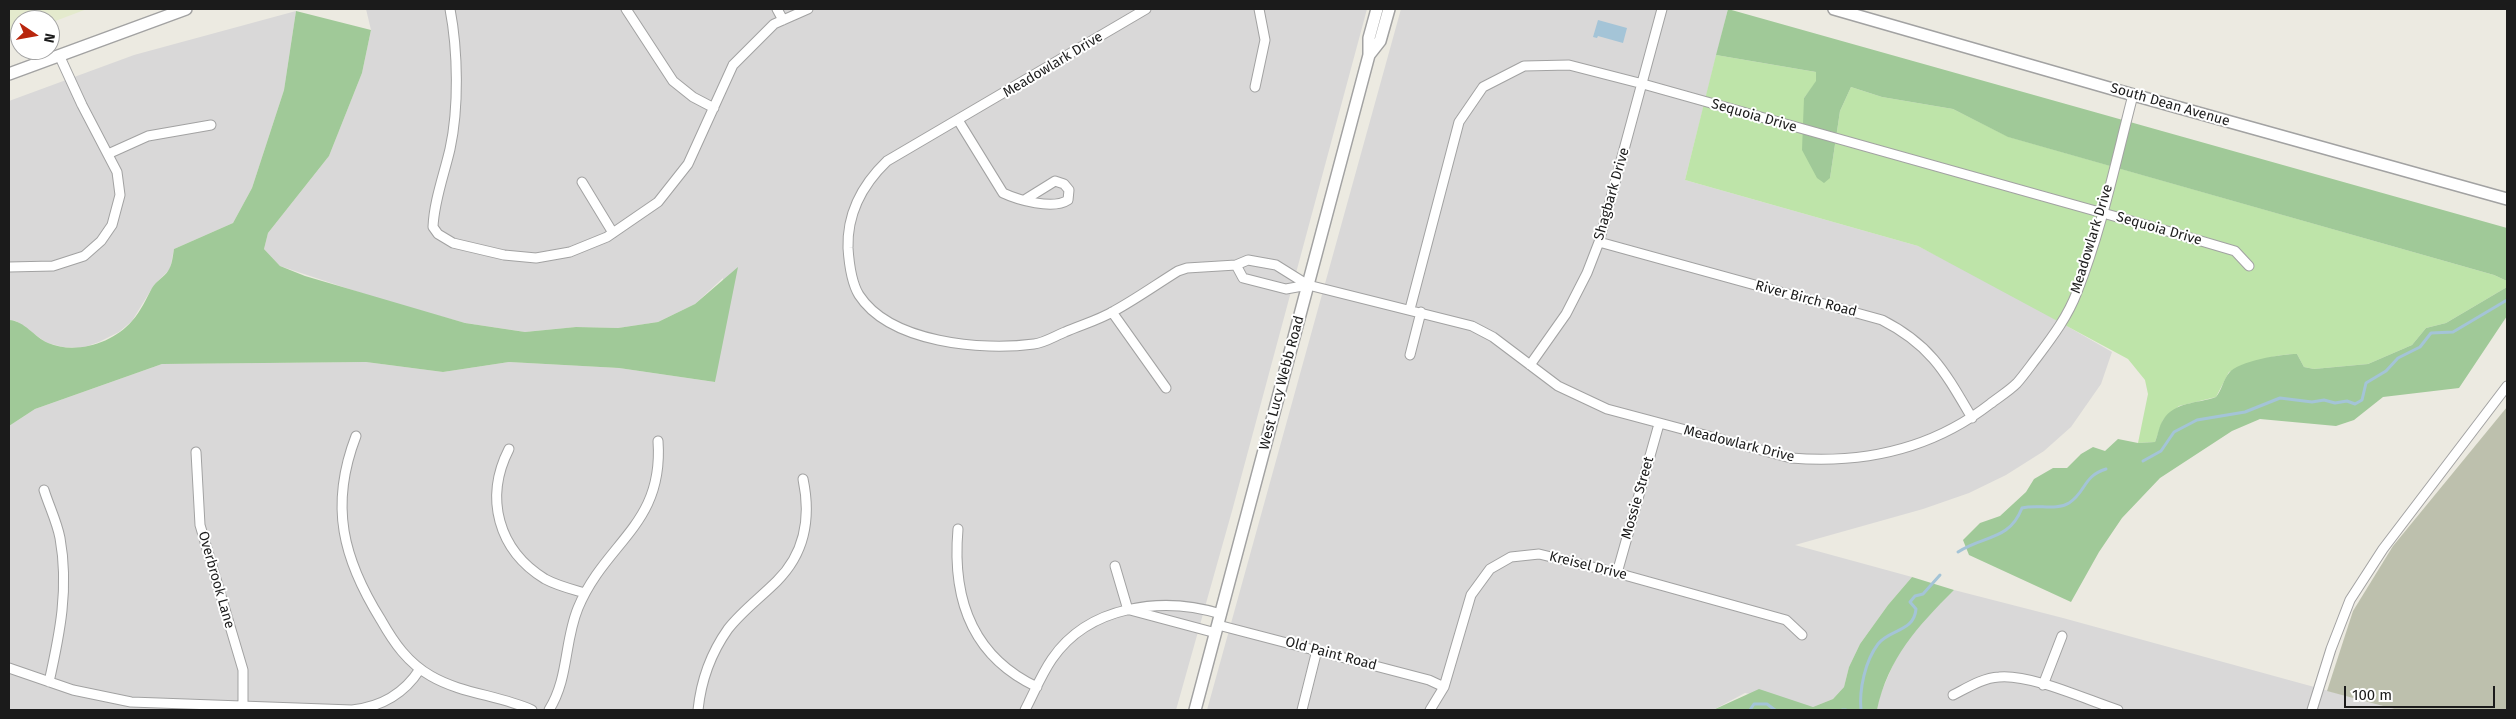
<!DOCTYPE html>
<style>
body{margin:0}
#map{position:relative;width:2516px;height:719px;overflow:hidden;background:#eceae1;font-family:"Fira Sans",sans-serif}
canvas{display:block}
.frame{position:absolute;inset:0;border:10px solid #1b1b1b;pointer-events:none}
.north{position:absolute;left:10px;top:10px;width:50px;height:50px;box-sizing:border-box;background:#fff;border:1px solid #a4a4a4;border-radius:50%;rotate:102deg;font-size:14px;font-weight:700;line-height:20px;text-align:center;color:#1b1b1b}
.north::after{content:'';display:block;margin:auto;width:18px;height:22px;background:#b9260d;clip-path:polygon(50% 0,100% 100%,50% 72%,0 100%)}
.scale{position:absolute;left:2344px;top:686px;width:151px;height:22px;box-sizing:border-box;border:2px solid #1b1b1b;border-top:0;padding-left:6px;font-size:15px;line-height:18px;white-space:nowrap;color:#1b1b1b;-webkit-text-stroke:4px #fff;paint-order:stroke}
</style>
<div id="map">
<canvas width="2516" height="719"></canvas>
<div class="frame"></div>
<div class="north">N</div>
<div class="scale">100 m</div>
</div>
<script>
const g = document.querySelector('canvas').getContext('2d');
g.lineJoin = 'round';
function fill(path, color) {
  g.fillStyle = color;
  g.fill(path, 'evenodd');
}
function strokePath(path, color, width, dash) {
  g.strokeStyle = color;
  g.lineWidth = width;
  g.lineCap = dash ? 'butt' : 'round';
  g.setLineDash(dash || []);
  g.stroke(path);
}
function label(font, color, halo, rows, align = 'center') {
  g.font = font + ' "Fira Sans",sans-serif';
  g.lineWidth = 4;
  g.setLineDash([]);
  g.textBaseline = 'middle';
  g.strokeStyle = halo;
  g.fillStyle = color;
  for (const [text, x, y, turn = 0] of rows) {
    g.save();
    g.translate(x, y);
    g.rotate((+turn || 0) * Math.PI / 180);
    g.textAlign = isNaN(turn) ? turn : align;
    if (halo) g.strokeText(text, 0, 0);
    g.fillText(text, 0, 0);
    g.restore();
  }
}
fill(new Path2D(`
 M 366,9 L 1367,9 L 1232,511 L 1176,710 L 9,710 L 9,426 L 35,409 L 162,364 L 366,362 L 443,372 L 509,362 L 619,368 L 715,382 L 723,278 L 695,304 L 658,322 L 618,328 L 576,327 L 525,332 L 465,323 L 391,303 L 280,266 L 264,249 L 268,233 L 329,156 L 362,73 L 371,30 Z
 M 1401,9 L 1728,9 L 1685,180 L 1918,246 L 1999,287 L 2112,352 L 2101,384 L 2071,427 L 2044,451 L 2006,475 L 1969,493 L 1923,509 L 1795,545 L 1912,577 L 1888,605 L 1860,644 L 1849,667 L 1844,687 L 1833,699 L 1813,707 L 1745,693 L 1713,710 L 1207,710 Z
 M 296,11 L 284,90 L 252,188 L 233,223 L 174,249 L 170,269 L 154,285 L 132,321 L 119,332 L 99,342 L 82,348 L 63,347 L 47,343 L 16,321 L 9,320 L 9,101 L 134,55 Z
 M 1954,590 L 2063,618 L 2398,710 L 1877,710 L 1880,695 L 1899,651 L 1924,619 Z`), '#d9d8d8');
fill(new Path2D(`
 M 2507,407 L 2507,710 L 2398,710 L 2327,691 L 2353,611 L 2393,546 Z`), '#bdc0ad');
fill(new Path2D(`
 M 9,9 L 87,9 L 50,23 L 50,20 L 20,20 L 20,34 L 9,38 Z`), '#e4eacd');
fill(new Path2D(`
 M 1716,55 L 1816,72 L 1817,81 L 1804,98 L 1830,178 L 1840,111 L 1851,87 L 1882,97 L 1953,109 L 2009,137 L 2494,275 L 2507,281 L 2507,287 L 2446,323 L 2426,328 L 2412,345 L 2368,364 L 2314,369 L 2304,367 L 2297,354 C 2273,354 2251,363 2229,372 L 2216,397 L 2179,406 L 2163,420 L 2155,442 L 2138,443 L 2148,394 L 2145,380 L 2128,359 L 1918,246 L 1685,180 Z`), '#bee4a9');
fill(new Path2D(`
 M 1728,9 L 2507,228 L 2507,281 L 2494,275 L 2008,137 L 1953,109 L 1882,97 L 1851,87 L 1840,111 L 1830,178 L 1824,183 L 1817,178 L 1802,150 L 1804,98 L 1816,81 L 1816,72 L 1716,55 Z
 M 296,11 L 371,30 L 362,73 L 329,156 L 268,233 L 264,249 L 280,266 L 305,276 L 465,323 L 525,332 L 576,327 L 618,328 L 658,322 L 695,304 L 738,267 L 715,382 L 619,368 L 509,362 L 443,372 L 366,362 L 162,364 L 35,409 L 9,426 L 9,320 C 25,321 34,337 48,343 C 76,355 113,343 132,321 C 141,311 146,299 152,288 C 156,281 164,277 168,271 C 172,266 173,255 174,249 L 233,223 L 252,188 L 284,90 Z
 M 2507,287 L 2507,316 L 2459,388 L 2383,397 L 2354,420 L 2336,426 L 2260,419 L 2232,431 L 2160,478 L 2122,518 L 2099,552 L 2071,602 L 1969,555 L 1963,540 L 1980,523 L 2000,516 L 2026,492 L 2034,479 L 2053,468 L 2067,468 L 2081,454 L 2093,447 L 2105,451 L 2118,439 L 2138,443 L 2155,442 C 2158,435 2159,426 2163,420 C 2175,401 2197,404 2216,397 C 2222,390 2223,380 2229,373 C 2238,361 2282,354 2297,354 L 2304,367 L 2314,369 L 2368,364 L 2412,345 L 2426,328 L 2446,323 Z
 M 1912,577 L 1954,590 C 1918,626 1888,658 1877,710 L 1713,710 L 1759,689 L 1813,707 L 1833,699 L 1844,687 L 1849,667 L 1860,644 L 1888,605 Z`), '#a0c998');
fill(new Path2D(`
 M 1598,20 L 1627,28 L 1623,43 L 1598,36 L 1597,38 L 1593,37 Z`), '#a4c4d7');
strokePath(new Path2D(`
 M 2143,461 L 2161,451 L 2174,432 L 2197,420 L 2245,412 L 2280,398 L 2312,402 L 2324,400 L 2335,403 L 2347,401 L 2355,404 L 2362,400 L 2366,383 L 2386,371 L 2398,358 L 2420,347 L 2431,333 L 2453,332 L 2507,300
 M 1958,552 C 1984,535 2009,541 2022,508 C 2037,504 2056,511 2069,503 C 2086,492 2083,476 2106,469
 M 1750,710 L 1754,704 L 1767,704 L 1775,710
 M 1842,710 L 1846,710
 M 1861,710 C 1859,690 1865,661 1878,644 C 1890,629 1914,632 1916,609 L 1910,602 L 1915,596 L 1923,594 L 1940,575`), '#a4c4d7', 3);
const minor = new Path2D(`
 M 450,9 C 458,51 459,108 450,149 C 444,175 434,201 433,227 L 438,234 L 453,243 L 504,255 L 536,258 L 570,252 L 607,237 L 658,202 L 688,164 L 733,65 L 774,24 L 808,9
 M 626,9 L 673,81 L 693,97 L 714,108
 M 777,9 L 783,20
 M 1146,9 L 887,161 C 862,185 847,213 848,248 C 849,263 851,282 859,295 C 890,343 982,351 1034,344 C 1044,343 1055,336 1065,332 C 1081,325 1099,320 1114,311 C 1136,299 1157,284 1178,271 L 1187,268 L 1236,265 L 1248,260 L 1276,265 L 1308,285 L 1472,326 L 1493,337 L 1558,386 L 1607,409 L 1791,458 C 1864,464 1932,449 1990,404 C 1999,397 2009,391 2017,383 C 2024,375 2031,365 2038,356 C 2053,336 2068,316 2077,292 C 2102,229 2116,160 2133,95
 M 1255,87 L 1265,40 L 1259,9
 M 958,120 L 1003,193 C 1018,200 1053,210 1068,200 L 1069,190 L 1064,184 L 1055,181 L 1026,199
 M 108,154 L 148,136 L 211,125
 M 582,182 L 613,233
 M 1599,242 L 1882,320 C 1931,345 1945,372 1972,418
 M 1236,265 L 1243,278 L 1286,289 L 1308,285
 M 9,267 L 53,266 L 84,256 L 101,241 L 112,225 L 120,195 L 117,172 L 82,105 L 59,55
 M 1410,309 L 1459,122 L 1483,87 L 1524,66 L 1569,65 L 1643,84 L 2167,231 L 2235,251 L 2249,266
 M 1112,312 L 1166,388
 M 1410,355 L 1421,312
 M 1530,365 L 1566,314 L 1587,273 L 1599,242 L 1662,9
 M 356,436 C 329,506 343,559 381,620 C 394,643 408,663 431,676 C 462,694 499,695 532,710
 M 509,449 C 484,498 498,550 545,579 C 558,586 571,589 585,593
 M 196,452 L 200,525 L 243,670 L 243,706
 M 44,490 C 49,506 57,522 60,538 C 69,588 60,633 49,682
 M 958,529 C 952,597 971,656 1037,687
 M 1115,566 L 1128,610
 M 1617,573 L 1659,424
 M 1130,610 L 1216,633
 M 1218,625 L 1429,680 L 1444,687
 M 9,668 L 73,690 L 131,702 L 352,710 C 381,707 404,694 420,669
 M 2043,685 L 2062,636
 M 1953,695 C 1967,688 1982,678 1999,677 C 2031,674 2087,700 2118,710
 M 549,710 C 569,678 564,642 578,608 C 606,541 664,525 658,441
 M 698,710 C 701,681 711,653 728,629 C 742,611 761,597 777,581 C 805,553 811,517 803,479
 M 1025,710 C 1034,693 1041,675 1052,659 C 1089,605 1163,596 1221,614
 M 1302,710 L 1317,650
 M 1430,710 L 1444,687 L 1471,595 L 1490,569 L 1511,557 L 1539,554 L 1617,573 L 1786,620 L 1802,635
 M 2312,710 L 2331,649 L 2350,600 L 2383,549 L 2507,386`);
const tertiary = new Path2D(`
 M 1834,9 L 2130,94 L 2507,199
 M 1369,55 L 1380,41 L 1389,9
 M 9,74 L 186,9
 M 1195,710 L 1369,55 L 1369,38 L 1377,9`);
strokePath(minor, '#a2a2a2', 11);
strokePath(tertiary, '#a2a2a2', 14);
strokePath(minor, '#fff', 9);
strokePath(tertiary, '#fff', 11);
label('14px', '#1b1b1b', '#fff', [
 ["Meadowlark Drive",1053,65,-31],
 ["South Dean Avenue",2170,105,16],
 ["Sequoia Drive",1754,116,16],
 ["Shagbark Drive",1612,194,-74],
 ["Sequoia Drive",2159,229,16],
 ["Meadowlark Drive",2092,239,-73],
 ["River Birch Road",1806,299,15],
 ["West Lucy Webb Road",1282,383,-75],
 ["Meadowlark Drive",1739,444,14],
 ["Mossie Street",1638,498,-74],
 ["Kreisel Drive",1588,566,14],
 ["Overbrook Lane",216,580,74],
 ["Old Paint Road",1331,654,15]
]);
</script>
